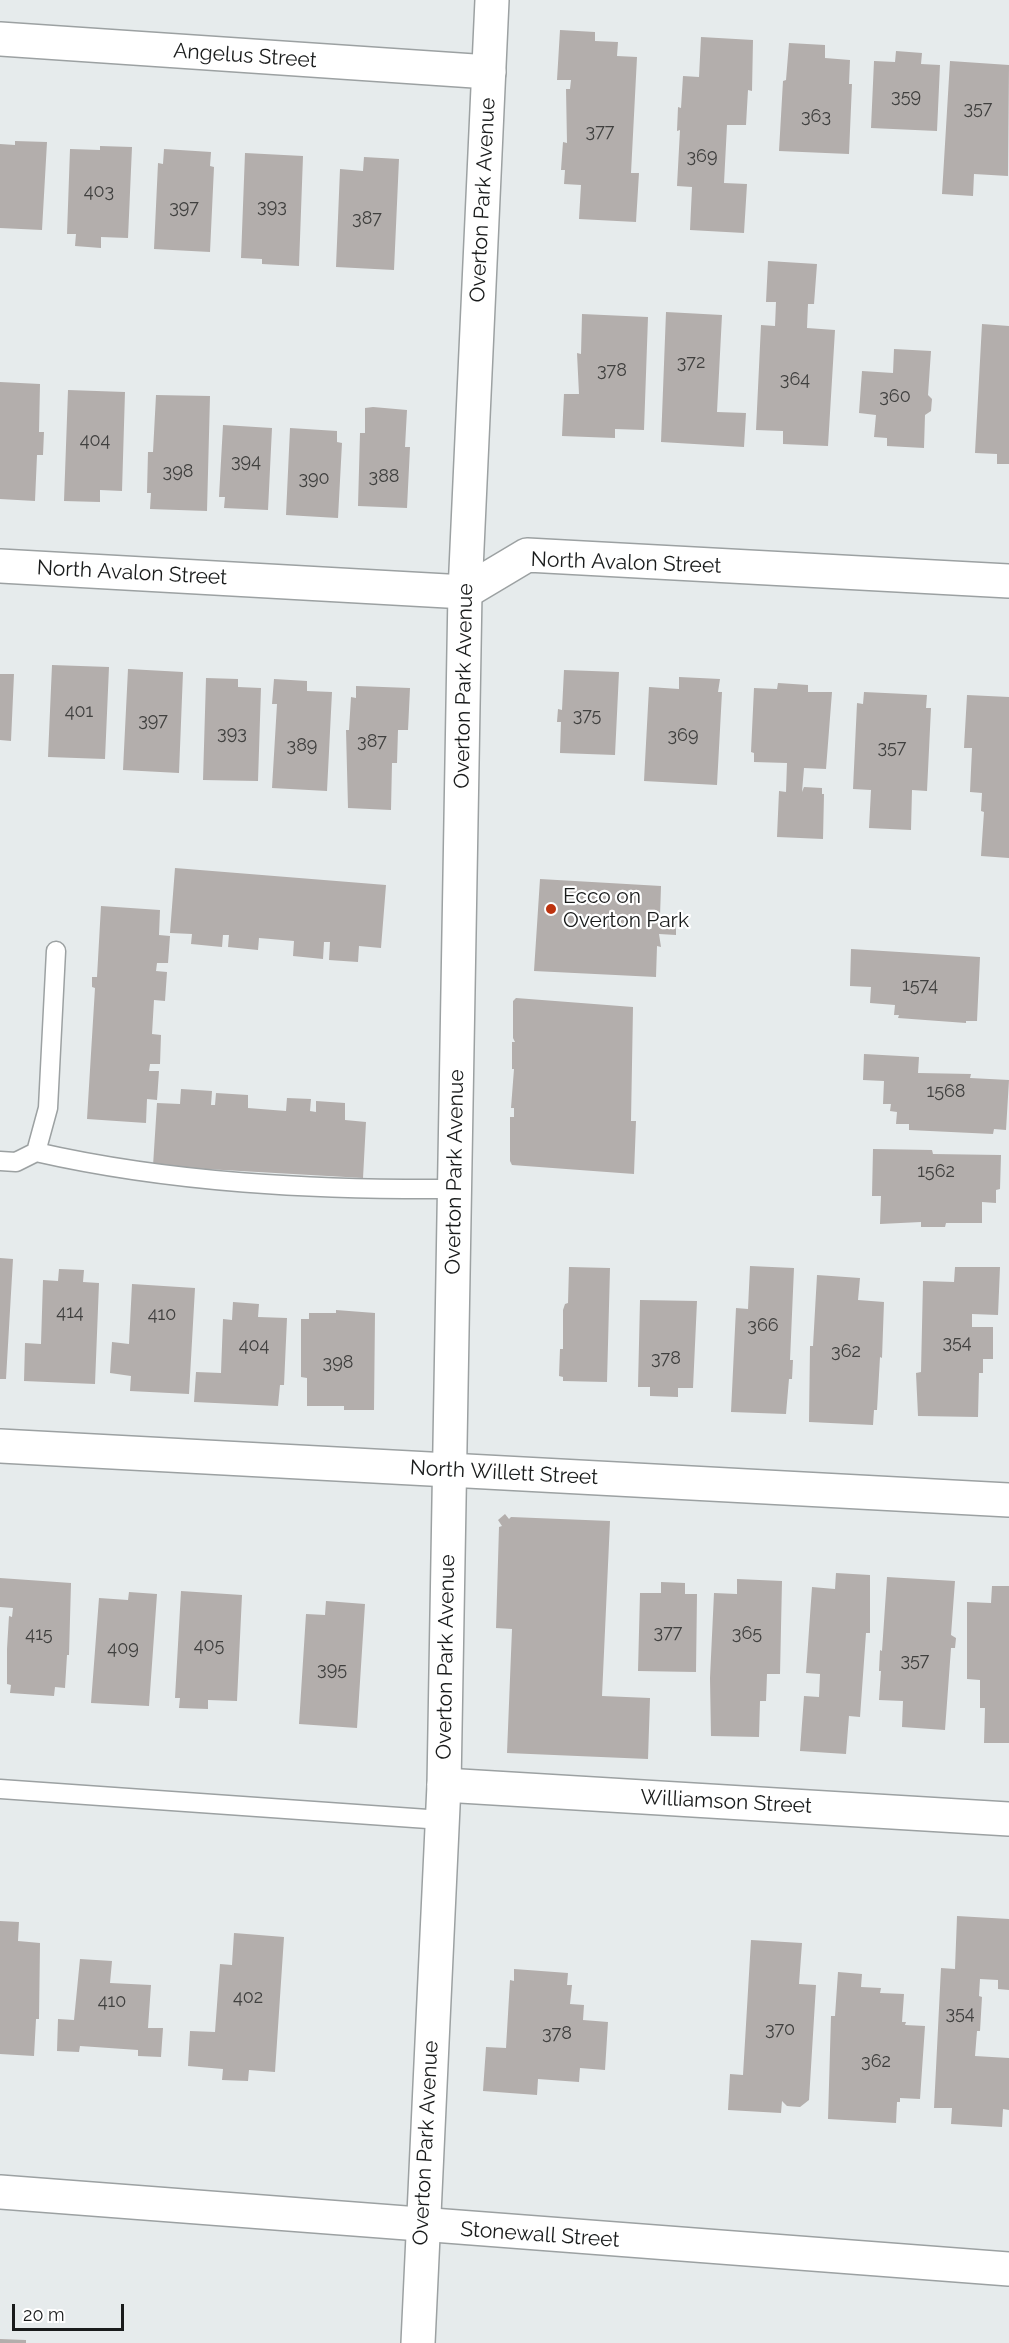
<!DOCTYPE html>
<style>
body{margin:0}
#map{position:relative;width:1009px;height:2343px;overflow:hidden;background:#e6ebec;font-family:Raleway,sans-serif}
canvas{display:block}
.scale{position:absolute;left:12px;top:2304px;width:112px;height:27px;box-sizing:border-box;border:3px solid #191b1b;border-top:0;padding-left:8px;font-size:18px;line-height:21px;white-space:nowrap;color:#191b1b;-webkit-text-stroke:4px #fff;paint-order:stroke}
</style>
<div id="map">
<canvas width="1009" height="2343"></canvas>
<div class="scale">20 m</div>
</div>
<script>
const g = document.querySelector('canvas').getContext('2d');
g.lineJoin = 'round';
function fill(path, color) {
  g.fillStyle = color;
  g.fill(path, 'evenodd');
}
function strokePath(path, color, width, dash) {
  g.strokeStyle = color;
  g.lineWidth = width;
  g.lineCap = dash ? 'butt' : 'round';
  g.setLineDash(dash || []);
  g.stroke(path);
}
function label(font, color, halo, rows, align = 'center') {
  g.font = font + ' Raleway,sans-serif';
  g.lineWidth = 4.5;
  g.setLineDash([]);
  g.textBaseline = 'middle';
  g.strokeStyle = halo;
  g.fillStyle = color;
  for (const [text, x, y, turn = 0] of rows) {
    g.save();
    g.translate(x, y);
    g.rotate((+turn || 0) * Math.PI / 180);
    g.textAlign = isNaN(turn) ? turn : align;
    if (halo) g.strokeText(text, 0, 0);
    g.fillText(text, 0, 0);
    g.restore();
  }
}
fill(new Path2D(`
 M 560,30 L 595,32 L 595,41 L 618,42 L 617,56 L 637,57 L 631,173 L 639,173 L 636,222 L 579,219 L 581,185 L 564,184 L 565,170 L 561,170 L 563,142 L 567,143 L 566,89 L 570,89 L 571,80 L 557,80 Z
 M 701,37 L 753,40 L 752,91 L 748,90 L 746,125 L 727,125 L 724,183 L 747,184 L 744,233 L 690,230 L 692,187 L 677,186 L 680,130 L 677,131 L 678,107 L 681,108 L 683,76 L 699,77 Z
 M 789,43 L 825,45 L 825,58 L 850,60 L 849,84 L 852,84 L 849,154 L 779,151 L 783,81 L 786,80 Z
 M 896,51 L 922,53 L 921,64 L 940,65 L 937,131 L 871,128 L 874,61 L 895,62 Z
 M 950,61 L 1009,65 L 1008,176 L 974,174 L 973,196 L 942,194 Z
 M 15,141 L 47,142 L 42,230 L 0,228 L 0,144 L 15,145 Z
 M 100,146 L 132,147 L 128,238 L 101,237 L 101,248 L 75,246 L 76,234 L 67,234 L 70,149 L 100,150 Z
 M 164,149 L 211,152 L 210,166 L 214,167 L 210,252 L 154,249 L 158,163 L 163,164 Z
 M 245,153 L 303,156 L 299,266 L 262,264 L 262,259 L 241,258 Z
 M 364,157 L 399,159 L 394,270 L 336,267 L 340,169 L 363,171 Z
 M 768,261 L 817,264 L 814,304 L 808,304 L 807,328 L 835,330 L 828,446 L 783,444 L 783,431 L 756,430 L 761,325 L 775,326 L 776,302 L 766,302 Z
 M 666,312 L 722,315 L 717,412 L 746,413 L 744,447 L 661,442 Z
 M 582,314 L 648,317 L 644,430 L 615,429 L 615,438 L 562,436 L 564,394 L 579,394 L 577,353 L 581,354 Z
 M 982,324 L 1009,326 L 1009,464 L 997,464 L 997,454 L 975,453 Z
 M 894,349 L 931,351 L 928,395 L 932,399 L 931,411 L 925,415 L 924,448 L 887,446 L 887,438 L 874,437 L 876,415 L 859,413 L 862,371 L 893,373 Z
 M 0,382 L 40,384 L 39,432 L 44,432 L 43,455 L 37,455 L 35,501 L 0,499 Z
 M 68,390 L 125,392 L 122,491 L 100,490 L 100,502 L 64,501 Z
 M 156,395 L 210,396 L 207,511 L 150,509 L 151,493 L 147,493 L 148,452 L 153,452 Z
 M 373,407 L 407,410 L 405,447 L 410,447 L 407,508 L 358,506 L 360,433 L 365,433 L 365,408 Z
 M 223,425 L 272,428 L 268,510 L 224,508 L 225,497 L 219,497 Z
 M 290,428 L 337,431 L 337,442 L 342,443 L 338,518 L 286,515 Z
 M 52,665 L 109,667 L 105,759 L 48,757 Z
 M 128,669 L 183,672 L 179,773 L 123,770 Z
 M 564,670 L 619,672 L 615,755 L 560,753 L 561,722 L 557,722 L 558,709 L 562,710 Z
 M 0,674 L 14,674 L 11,741 L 0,740 Z
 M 679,677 L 720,679 L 718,692 L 722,692 L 717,785 L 644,781 L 649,687 L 679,689 Z
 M 206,678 L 238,679 L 238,687 L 261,688 L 258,781 L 203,780 Z
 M 274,679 L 307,681 L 307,691 L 332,692 L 327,791 L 272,788 L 277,704 L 272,704 Z
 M 778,683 L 808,685 L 808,692 L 832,692 L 826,769 L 804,768 L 802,792 L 804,787 L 822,788 L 822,794 L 824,794 L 823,839 L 777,837 L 779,791 L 786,792 L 787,763 L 754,762 L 754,753 L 751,752 L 754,688 L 777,689 Z
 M 356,686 L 410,688 L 408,730 L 398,730 L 397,763 L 392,763 L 391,810 L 348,808 L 346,730 L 349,730 L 351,697 L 356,698 Z
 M 864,692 L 927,695 L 926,708 L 931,708 L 927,791 L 912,790 L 911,830 L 869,828 L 871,790 L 853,789 L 857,703 L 863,704 Z
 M 967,695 L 1009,697 L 1009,858 L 981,856 L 984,812 L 981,811 L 982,793 L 970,792 L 972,748 L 964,748 Z
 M 175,868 L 386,885 L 381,948 L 359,946 L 358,962 L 329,960 L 330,942 L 324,942 L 323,959 L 293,956 L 294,941 L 259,938 L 258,950 L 228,947 L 229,935 L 223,935 L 222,947 L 191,944 L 192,934 L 170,933 Z
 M 540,879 L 661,886 L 660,916 L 663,920 L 676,920 L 676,935 L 659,934 L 661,947 L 657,946 L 656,977 L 534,971 Z
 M 101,906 L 160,910 L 159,935 L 170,936 L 168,963 L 157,963 L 156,971 L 167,972 L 165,1001 L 154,1000 L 152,1034 L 161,1035 L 160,1064 L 150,1064 L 149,1071 L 159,1071 L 157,1100 L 147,1099 L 146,1123 L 87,1119 L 95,988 L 92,987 L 92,977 L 97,977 Z
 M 851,949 L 980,957 L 977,1021 L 966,1021 L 966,1023 L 898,1018 L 899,1015 L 894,1015 L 895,1005 L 870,1003 L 871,987 L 850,986 Z
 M 516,998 L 633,1007 L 631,1121 L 636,1121 L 634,1174 L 512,1165 L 510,1161 L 510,1117 L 514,1117 L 514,1108 L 511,1108 L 514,1069 L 512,1069 L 512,1042 L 515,1042 L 513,1038 L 513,1001 Z
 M 864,1054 L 919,1057 L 918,1073 L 971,1074 L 970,1078 L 1009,1080 L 1006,1130 L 994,1129 L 993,1134 L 909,1130 L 909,1124 L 896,1124 L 897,1112 L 890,1111 L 891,1104 L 883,1104 L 884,1081 L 863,1080 Z
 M 181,1089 L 212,1091 L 211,1105 L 215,1105 L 216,1093 L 248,1095 L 248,1108 L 286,1111 L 287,1098 L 311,1099 L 310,1111 L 316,1112 L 316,1101 L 345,1103 L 345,1120 L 366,1122 L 363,1178 L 153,1166 L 157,1103 L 180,1104 Z
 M 873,1149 L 932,1150 L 933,1154 L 1001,1155 L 1000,1189 L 996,1190 L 996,1203 L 982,1202 L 982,1223 L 946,1223 L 945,1227 L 921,1227 L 921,1222 L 880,1224 L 881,1196 L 872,1196 Z
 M 0,1258 L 13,1259 L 6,1379 L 0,1379 Z
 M 750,1266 L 794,1268 L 790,1360 L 793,1360 L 792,1379 L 789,1379 L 786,1414 L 731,1412 L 736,1308 L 748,1309 Z
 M 569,1267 L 610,1268 L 607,1382 L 563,1381 L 563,1377 L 559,1376 L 560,1349 L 563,1349 L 563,1310 L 565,1304 L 568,1303 Z
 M 955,1267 L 1000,1267 L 998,1315 L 972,1314 L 972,1327 L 993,1327 L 993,1359 L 983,1359 L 983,1373 L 979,1373 L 978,1417 L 918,1416 L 916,1373 L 921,1372 L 923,1281 L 954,1282 Z
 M 59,1269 L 84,1270 L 83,1282 L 99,1283 L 95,1384 L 24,1381 L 25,1343 L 41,1344 L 43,1280 L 58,1281 Z
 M 817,1275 L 860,1278 L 858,1300 L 884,1302 L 882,1358 L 880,1357 L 877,1410 L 874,1410 L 873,1425 L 809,1422 L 810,1346 L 813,1346 Z
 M 132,1284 L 195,1288 L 189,1394 L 130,1391 L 131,1376 L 110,1373 L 112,1342 L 129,1344 Z
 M 640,1300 L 697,1301 L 693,1388 L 678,1388 L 678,1397 L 650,1396 L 650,1387 L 638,1387 Z
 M 233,1302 L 259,1304 L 258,1317 L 287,1318 L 284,1385 L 280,1385 L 278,1406 L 194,1402 L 196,1372 L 221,1373 L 223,1319 L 232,1320 Z
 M 336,1310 L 375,1313 L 374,1410 L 344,1410 L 344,1406 L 307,1406 L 307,1378 L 301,1377 L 301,1319 L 309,1319 L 309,1313 L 336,1313 Z
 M 505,1514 L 509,1519 L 511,1517 L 610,1521 L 602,1696 L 650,1698 L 648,1759 L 507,1753 L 512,1629 L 496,1628 L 499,1527 L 502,1526 L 498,1520 Z
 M 836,1573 L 870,1575 L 870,1633 L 866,1633 L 860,1717 L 849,1716 L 846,1754 L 800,1751 L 804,1696 L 819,1697 L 820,1674 L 806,1673 L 812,1587 L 835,1589 Z
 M 887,1577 L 955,1581 L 951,1635 L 956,1638 L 955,1648 L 951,1648 L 945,1730 L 902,1727 L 903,1701 L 879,1700 L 881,1671 L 879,1671 L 880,1650 L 882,1651 Z
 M 0,1578 L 71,1583 L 69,1655 L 67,1655 L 65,1688 L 55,1687 L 54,1696 L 10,1693 L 11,1685 L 7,1684 L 7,1649 L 9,1616 L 12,1617 L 13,1608 L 0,1607 Z
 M 737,1579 L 782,1581 L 780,1674 L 767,1674 L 766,1701 L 760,1701 L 759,1737 L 711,1736 L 710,1678 L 714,1593 L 737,1594 Z
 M 661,1582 L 685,1583 L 685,1594 L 697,1594 L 696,1672 L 638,1671 L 640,1593 L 661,1593 Z
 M 992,1586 L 1009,1586 L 1009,1743 L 984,1743 L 985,1708 L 980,1708 L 980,1680 L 967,1679 L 967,1602 L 991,1603 Z
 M 181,1591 L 242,1595 L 237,1701 L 208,1700 L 208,1709 L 179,1708 L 180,1698 L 175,1698 Z
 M 129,1592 L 157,1594 L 149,1706 L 91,1703 L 99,1598 L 128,1600 Z
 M 326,1601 L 365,1604 L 357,1728 L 299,1724 L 306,1614 L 325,1615 Z
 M 957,1916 L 1009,1919 L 1009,1990 L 998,1989 L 998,1980 L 980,1979 L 979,1996 L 982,1997 L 980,2031 L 977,2031 L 975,2056 L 1009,2058 L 1009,2110 L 1003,2109 L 1002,2127 L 951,2124 L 952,2108 L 934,2108 L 941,1968 L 955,1969 Z
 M 0,1921 L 19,1922 L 18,1941 L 40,1943 L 39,2019 L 36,2019 L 34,2056 L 0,2054 Z
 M 234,1933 L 284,1937 L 275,2072 L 249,2070 L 248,2081 L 222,2080 L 223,2069 L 188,2066 L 190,2031 L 215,2032 L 220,1964 L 232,1965 Z
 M 751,1940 L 802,1943 L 799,1984 L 816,1985 L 809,2100 L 800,2107 L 787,2106 L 782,2101 L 781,2113 L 728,2110 L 730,2074 L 743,2075 Z
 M 80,1959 L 112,1961 L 110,1983 L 151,1985 L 148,2028 L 163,2028 L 161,2057 L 138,2056 L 138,2050 L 80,2046 L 79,2052 L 57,2051 L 58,2019 L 74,2020 Z
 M 514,1969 L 568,1973 L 567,1985 L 572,1985 L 570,2004 L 584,2005 L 583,2020 L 608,2022 L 605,2070 L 580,2068 L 579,2082 L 538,2079 L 537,2095 L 483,2091 L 486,2047 L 506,2048 L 510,1980 L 514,1981 Z
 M 838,1972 L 862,1974 L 861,1987 L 881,1988 L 880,1993 L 904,1994 L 902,2022 L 906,2022 L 905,2025 L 925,2026 L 920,2099 L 900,2098 L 900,2102 L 897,2102 L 896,2123 L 828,2119 L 831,2016 L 835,2016 Z
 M 0,2339 L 26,2340 L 26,2343 L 0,2343 Z`), '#b3aeac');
const lane = new Path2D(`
 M 36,1152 C 172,1183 315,1190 454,1189
 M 0,1161 L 16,1162 L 36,1152 L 48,1108 L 56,951
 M 0,1789 L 442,1820`);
const street = new Path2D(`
 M 0,39 L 489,72
 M 0,566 L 465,592 L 527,555 L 1009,581
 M 0,1446 L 1009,1500
 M 444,1785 L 1009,1819
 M 0,2192 L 1009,2269`);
const secondary = new Path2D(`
 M 418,2343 L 444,1785 L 465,592 L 492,0`);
strokePath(lane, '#9ca1a2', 21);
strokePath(street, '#9ca1a2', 36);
strokePath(secondary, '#9ca1a2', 36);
strokePath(lane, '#fff', 18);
strokePath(street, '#fff', 33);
strokePath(secondary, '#fff', 33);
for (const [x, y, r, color] of [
 [551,909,6,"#bd330f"]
]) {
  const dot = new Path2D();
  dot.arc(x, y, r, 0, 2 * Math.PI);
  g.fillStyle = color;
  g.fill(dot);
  strokePath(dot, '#fff', 2);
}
label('18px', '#40403f', null, [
 ["359",906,97],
 ["357",978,109],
 ["363",816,117],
 ["377",600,132],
 ["369",702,157],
 ["403",99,192],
 ["393",272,207],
 ["397",184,208],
 ["387",367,219],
 ["372",691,363],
 ["378",612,371],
 ["364",795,380],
 ["360",895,397],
 ["404",95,441],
 ["394",246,462],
 ["398",178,472],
 ["388",384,477],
 ["390",314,479],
 ["401",79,712],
 ["375",587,716],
 ["397",153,721],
 ["393",232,734],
 ["369",683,736],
 ["387",372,742],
 ["389",302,746],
 ["357",892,748],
 ["1574",920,986],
 ["1568",946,1092],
 ["1562",936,1172],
 ["414",70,1313],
 ["410",162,1315],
 ["366",763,1326],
 ["354",957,1343],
 ["404",254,1346],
 ["362",846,1352],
 ["378",666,1359],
 ["398",338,1363],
 ["377",668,1633],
 ["365",747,1634],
 ["415",39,1635],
 ["405",209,1646],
 ["409",123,1649],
 ["357",915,1661],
 ["395",332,1670],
 ["402",248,1998],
 ["410",112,2002],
 ["354",960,2014],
 ["370",780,2030],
 ["378",557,2034],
 ["362",876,2062]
]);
label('21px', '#191b1b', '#fff', [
 ["Angelus Street",245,56,4],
 ["Overton Park Avenue",483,200,-87],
 ["North Avalon Street",626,563,2],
 ["North Avalon Street",132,573,3],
 ["Overton Park Avenue",464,686,-89],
 ["Overton Park Avenue",455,1172,-89],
 ["North Willett Street",504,1473,3],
 ["Overton Park Avenue",446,1657,-89],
 ["Williamson Street",726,1802,3],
 ["Overton Park Avenue",426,2143,-87],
 ["Stonewall Street",540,2235,4]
]);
label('21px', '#191b1b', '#fff', [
 ["Ecco on",563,897],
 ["Overton Park",563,921]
], 'left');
</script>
